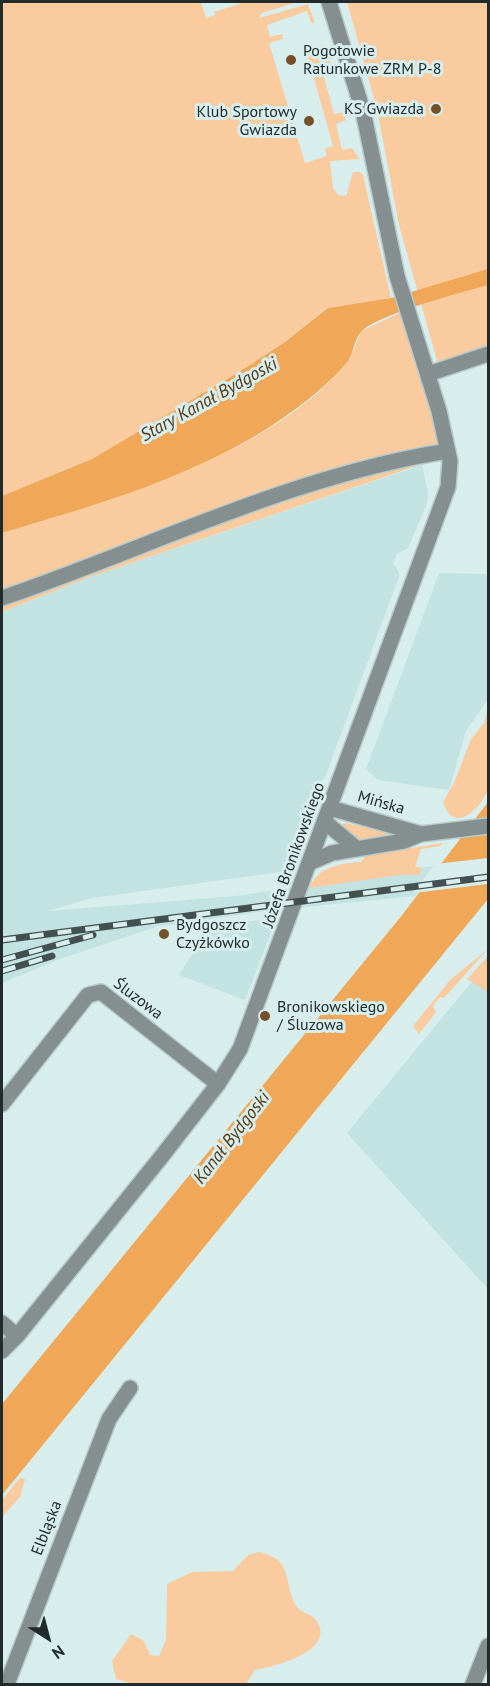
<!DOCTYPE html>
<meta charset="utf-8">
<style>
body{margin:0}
#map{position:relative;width:490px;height:1686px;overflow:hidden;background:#d7eeed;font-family:"PT Sans",sans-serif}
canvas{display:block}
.frame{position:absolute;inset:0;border:3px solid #222b2b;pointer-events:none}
.north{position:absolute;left:18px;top:1608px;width:60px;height:60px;-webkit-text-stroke:4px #d7eeed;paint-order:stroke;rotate:144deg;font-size:16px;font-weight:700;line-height:24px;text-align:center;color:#222b2b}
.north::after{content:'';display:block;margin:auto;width:21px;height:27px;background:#222b2b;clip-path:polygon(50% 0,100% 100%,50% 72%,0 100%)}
</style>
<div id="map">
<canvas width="490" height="1686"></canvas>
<div class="frame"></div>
<div class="north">N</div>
</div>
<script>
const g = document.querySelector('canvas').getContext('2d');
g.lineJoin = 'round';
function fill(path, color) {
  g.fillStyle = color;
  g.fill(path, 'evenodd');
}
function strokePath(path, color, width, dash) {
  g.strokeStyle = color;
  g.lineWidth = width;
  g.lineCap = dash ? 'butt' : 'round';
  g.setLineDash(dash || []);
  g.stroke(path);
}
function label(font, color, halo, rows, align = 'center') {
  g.font = font + ' "PT Sans",sans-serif';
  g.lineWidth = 6;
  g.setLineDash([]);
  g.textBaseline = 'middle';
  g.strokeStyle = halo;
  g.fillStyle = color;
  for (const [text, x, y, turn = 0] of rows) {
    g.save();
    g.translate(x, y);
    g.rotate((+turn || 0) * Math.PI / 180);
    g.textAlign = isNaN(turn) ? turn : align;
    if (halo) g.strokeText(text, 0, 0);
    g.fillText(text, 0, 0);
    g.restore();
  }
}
fill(new Path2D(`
 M 422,465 L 428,492 L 427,504 L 408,548 L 398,553 L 393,563 L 400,574 L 324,780 L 319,781 L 306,815 L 309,819 L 288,871 L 92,898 L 48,911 L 236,896 L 439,865 L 415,896 L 266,911 L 159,926 L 60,959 L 2,983 L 2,612 L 87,578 Z
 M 439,573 L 488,574 L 488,699 L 466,731 L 449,790 L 378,780 L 366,769 Z
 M 277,917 L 245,1000 L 179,975 L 209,928 Z
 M 484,967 L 488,971 L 488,1289 L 347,1133 Z`), '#c2e3e2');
fill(new Path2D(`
 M 2,2 L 201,2 L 206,18 L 215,15 L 214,12 L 245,2 L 298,2 L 262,13 L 259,18 L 308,4 L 315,23 L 311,23 L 307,11 L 267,25 L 270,37 L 282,34 L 283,39 L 269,43 L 305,163 L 327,156 L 325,149 L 333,146 L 306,50 L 323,45 L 330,63 L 321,66 L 334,114 L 344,112 L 346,120 L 336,124 L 342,150 L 352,148 L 360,159 L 330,161 L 333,188 L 338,195 L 346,196 L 353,172 L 360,172 L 363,175 L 391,298 L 328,308 L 285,342 L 239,372 L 92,459 L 2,496 Z
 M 347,2 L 488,2 L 488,350 L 438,364 L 399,225 L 377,109 Z
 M 408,309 L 449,455 L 87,578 L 2,612 L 2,533 C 105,503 282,450 348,360 C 354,352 357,340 361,331 Z
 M 488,708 L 488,789 C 481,810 453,835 443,802 L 454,783 L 471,739 L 484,723 Z
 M 344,823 L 402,834 C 370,841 366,849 340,826 Z
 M 443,843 L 440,846 L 421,849 L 415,867 L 421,867 L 420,875 L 400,875 L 309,888 C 318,867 340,863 361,862 L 366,855 Z
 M 488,949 L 444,998 L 440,997 L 433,1006 L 436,1012 L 419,1034 L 413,1026 L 450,980 Z
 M 488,956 L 488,992 L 467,979 Z
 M 20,1478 L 25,1479 L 20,1497 L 2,1517 L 2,1500 Z
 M 259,1552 C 293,1560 283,1578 295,1604 C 299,1613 311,1613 316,1620 C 338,1651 273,1667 255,1670 L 246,1684 L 134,1684 L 116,1679 L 112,1661 L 131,1634 L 144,1641 L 150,1655 L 159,1656 L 166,1640 L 167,1584 L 192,1572 L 233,1571 L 248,1555 Z`), '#f9cb9e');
fill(new Path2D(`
 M 488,269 L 488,285 C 463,292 375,315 361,332 C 354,339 354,352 348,361 C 330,383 306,402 283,418 C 200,475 97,505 2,533 L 2,496 L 92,459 L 239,372 L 285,342 L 328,308 L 391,298 Z
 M 488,802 L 488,899 L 2,1495 L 2,1404 L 403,914 Z`), '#f0a757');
fill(new Path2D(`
 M 488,858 L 488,884 L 413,893 L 435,864 Z`), '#d7eeed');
const minor = new Path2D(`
 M 428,374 L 488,354
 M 2,598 C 149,548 293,475 448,451
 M 330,808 L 421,834
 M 325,822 L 356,848
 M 309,863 L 332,853 L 404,841 L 421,834 L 488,826
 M 2,1104 L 88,995 L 101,992 L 218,1084
 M 2,1323 L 17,1336
 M 2,1351 L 17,1336 L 162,1156 L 218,1084 L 240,1049 L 448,487 L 450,461 L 439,411 L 397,276 L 363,111 L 329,2
 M 7,1684 L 109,1419 L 130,1388
 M 473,1684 L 488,1646`);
strokePath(minor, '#b6cbca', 18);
strokePath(minor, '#868f8f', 15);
const rail = new Path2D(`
 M 2,940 L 488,877
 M 2,960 L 93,935
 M 2,971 L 52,956`);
strokePath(rail, '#445050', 7);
strokePath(rail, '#d7eeed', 4.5, [14]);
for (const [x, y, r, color] of [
 [291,60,6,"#75512b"],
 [436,109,6,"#75512b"],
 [309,121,6,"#75512b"],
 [164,934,6,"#75512b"],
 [265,1016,6,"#75512b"]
]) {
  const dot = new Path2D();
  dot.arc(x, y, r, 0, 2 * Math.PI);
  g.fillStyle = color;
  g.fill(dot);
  strokePath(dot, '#d7eeed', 2);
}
label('16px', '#222b2b', '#d7eeed', [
 ["Pogotowie",303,51],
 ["Ratunkowe ZRM P-8",303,69],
 ["KS Gwiazda",424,109,"right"],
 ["Klub Sportowy",297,112,"right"],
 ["Gwiazda",297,130,"right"],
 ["Bydgoszcz",176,925],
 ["Czyżkówko",176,943],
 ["Bronikowskiego",277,1007],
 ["/ Śluzowa",277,1025]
], 'left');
label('16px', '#222b2b', '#d7eeed', [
 ["Mińska",381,803,16],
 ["Józefa Bronikowskiego",294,855,-70],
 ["Śluzowa",138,999,37],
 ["Elbląska",47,1528,-69]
]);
label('italic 18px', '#573917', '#d7eeed', [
 ["Stary Kanał Bydgoski",209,400,-29],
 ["Kanał Bydgoski",232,1138,-52]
]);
</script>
